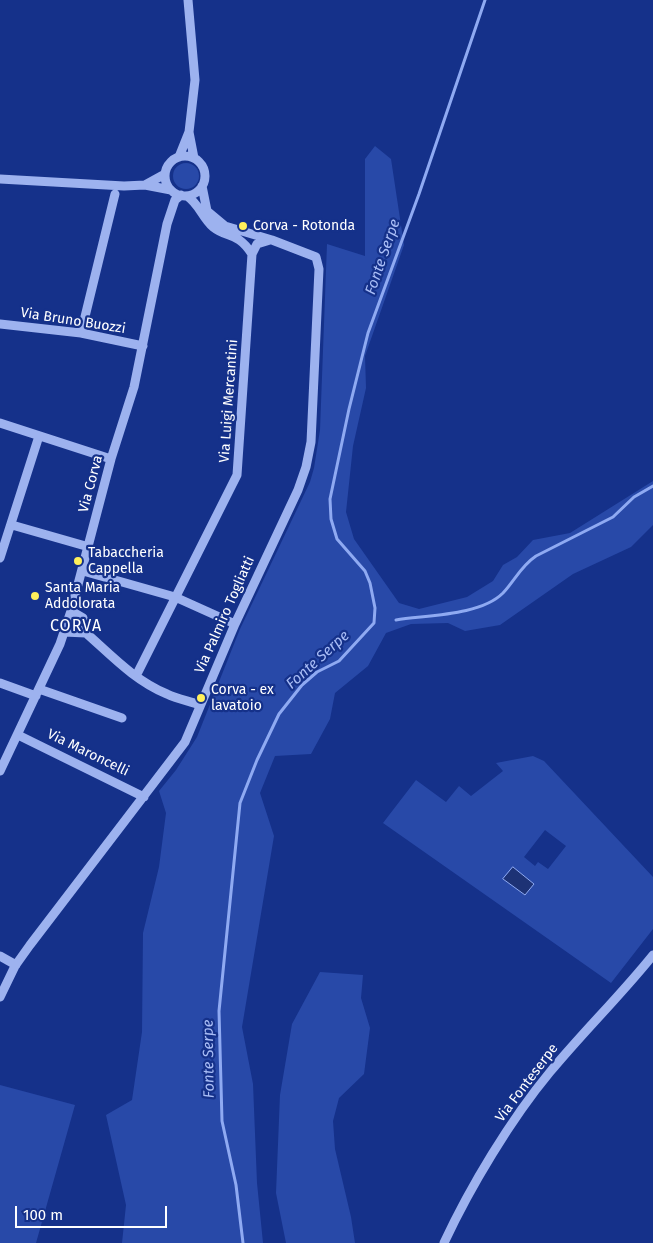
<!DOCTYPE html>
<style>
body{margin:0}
#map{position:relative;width:653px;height:1243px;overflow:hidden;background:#15318a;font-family:"Fira Sans",sans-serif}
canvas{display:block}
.scale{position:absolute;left:15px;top:1206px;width:152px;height:22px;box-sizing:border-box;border:2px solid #fff;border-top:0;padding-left:6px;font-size:15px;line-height:18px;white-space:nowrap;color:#fff;-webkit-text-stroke:4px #15318a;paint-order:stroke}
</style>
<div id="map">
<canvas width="653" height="1243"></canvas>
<div class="scale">100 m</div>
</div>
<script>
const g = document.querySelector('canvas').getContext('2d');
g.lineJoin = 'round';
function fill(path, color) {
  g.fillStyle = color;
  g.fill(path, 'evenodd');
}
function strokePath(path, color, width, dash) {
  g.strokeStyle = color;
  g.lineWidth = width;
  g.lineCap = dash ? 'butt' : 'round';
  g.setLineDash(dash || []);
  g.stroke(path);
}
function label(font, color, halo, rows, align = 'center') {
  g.font = font + ' "Fira Sans",sans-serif';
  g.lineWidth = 4.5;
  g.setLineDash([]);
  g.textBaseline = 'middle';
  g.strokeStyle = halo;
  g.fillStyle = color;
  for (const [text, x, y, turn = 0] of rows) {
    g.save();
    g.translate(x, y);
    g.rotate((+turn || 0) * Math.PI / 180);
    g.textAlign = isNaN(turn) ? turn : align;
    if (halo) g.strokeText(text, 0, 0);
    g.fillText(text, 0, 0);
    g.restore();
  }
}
fill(new Path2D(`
 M 375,146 L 391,159 L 404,245 L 365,356 L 366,388 L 353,446 L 346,512 L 354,539 L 399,603 L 419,609 L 467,597 L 493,581 L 503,565 L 517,557 L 533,540 L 570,533 L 653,481 L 653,525 L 631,547 L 573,574 L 500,625 L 465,631 L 448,623 L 411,624 L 386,633 L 368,666 L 335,693 L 330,719 L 311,754 L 275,756 L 260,793 L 274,836 L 242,1027 L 253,1084 L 257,1183 L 263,1243 L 122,1243 L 126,1205 L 106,1115 L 132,1100 L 142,1032 L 143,933 L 159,867 L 166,813 L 159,791 L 176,770 L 197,737 L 240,629 L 310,482 L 314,468 L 320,430 L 327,244 L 365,256 L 365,159 Z
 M173 176a13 13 0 1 1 26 0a13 13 0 1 1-26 0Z
 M 533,756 L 544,761 L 653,877 L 653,929 L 611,983 L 383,823 L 416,780 L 446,802 L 459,786 L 471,796 L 503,771 L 496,763 ZM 545,830 L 566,846 L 548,869 L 538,862 L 535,866 L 524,857 Z
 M 320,972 L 363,975 L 361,998 L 370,1028 L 364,1074 L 339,1098 L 333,1121 L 335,1149 L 351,1217 L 355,1243 L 286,1243 L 276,1193 L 280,1095 L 292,1024 Z
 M 0,1085 L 75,1105 L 36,1243 L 0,1243 Z`), '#2849a8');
const water = new Path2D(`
 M 513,867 L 534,884 L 525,895 L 503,879 Z`);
fill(water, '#1d3275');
strokePath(water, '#8faaf2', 1);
strokePath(new Path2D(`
 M 396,620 C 426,615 480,616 503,593 C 515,580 521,566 536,556 L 613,517 L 634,497 L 653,486
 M 243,1243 L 236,1185 L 222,1121 L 219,1011 L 240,803 L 257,760 L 279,714 L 302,685 L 317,672 L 339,661 L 374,623 L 375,608 L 370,583 L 365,571 L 337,539 L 331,519 L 330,499 L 349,409 L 368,333 L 419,194 L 485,0`), '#8faaf2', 3);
strokePath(new Path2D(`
 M 189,132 L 194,158
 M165 176a20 20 0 1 1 40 0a20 20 0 1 1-40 0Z
 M 179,157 L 189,132 L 195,80 L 188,0
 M 0,179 L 124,186 L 145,185 L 171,190
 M 145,185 L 165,174
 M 187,196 C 199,204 202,217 213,227 C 228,239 237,231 252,254
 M 0,324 L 81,333 L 143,346
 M 81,333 L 115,194
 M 0,423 L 111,459
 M 12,525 L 89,547
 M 0,558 L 39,436
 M 83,571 L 175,597 L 235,624
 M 71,611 L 83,618 L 86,633
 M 64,632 L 86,633
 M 86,633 C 111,655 135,681 167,694 C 177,699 189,701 200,705
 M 136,676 L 237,475 L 252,254 L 257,244 L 270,240
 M 0,683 L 36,696
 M 39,689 L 122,718
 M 18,735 L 144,797
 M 0,771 L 60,644 L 71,611 L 111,459 L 134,387 L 167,224 L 175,200 L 181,195
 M 0,956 L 16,965
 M 0,997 L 15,966 L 30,945 L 185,742 L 235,624 L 298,490 L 306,467 L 311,442 L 319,269 L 316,257 L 272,240 L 225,226 L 207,211 L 202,186
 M 444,1243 C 470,1187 511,1119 550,1072 C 583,1032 620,996 653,955`), '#9db2ef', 9);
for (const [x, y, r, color] of [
 [243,226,5,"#fff05b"],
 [78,561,5,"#fff05b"],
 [35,596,5,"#fff05b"],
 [201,698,5,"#fff05b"]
]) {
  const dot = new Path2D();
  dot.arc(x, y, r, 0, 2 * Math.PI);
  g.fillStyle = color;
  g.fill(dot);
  strokePath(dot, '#15318a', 2);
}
label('14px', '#fff', '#15318a', [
 ["Corva - Rotonda",253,226],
 ["Tabaccheria",88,553],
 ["Cappella",88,569],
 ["Santa Maria",45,588],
 ["Addolorata",45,604],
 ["Corva - ex",211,690],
 ["lavatoio",211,706]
], 'left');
label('14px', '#fff', '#15318a', [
 ["Via Bruno Buozzi",73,321,9],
 ["Via Luigi Mercantini",229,401,-86],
 ["Via Corva",91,484,-75],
 ["Via Palmiro Togliatti",225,615,-66],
 ["Via Maroncelli",88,753,26],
 ["Via Fonteserpe",527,1083,-53]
]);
label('italic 15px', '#a9bdf6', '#15318a', [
 ["Fonte Serpe",383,257,-71],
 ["Fonte Serpe",318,660,-42],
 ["Fonte Serpe",209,1059,-91]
]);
g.letterSpacing = '1px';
label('16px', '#fff', '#15318a', [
 ["CORVA",76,627]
]);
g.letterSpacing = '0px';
</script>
